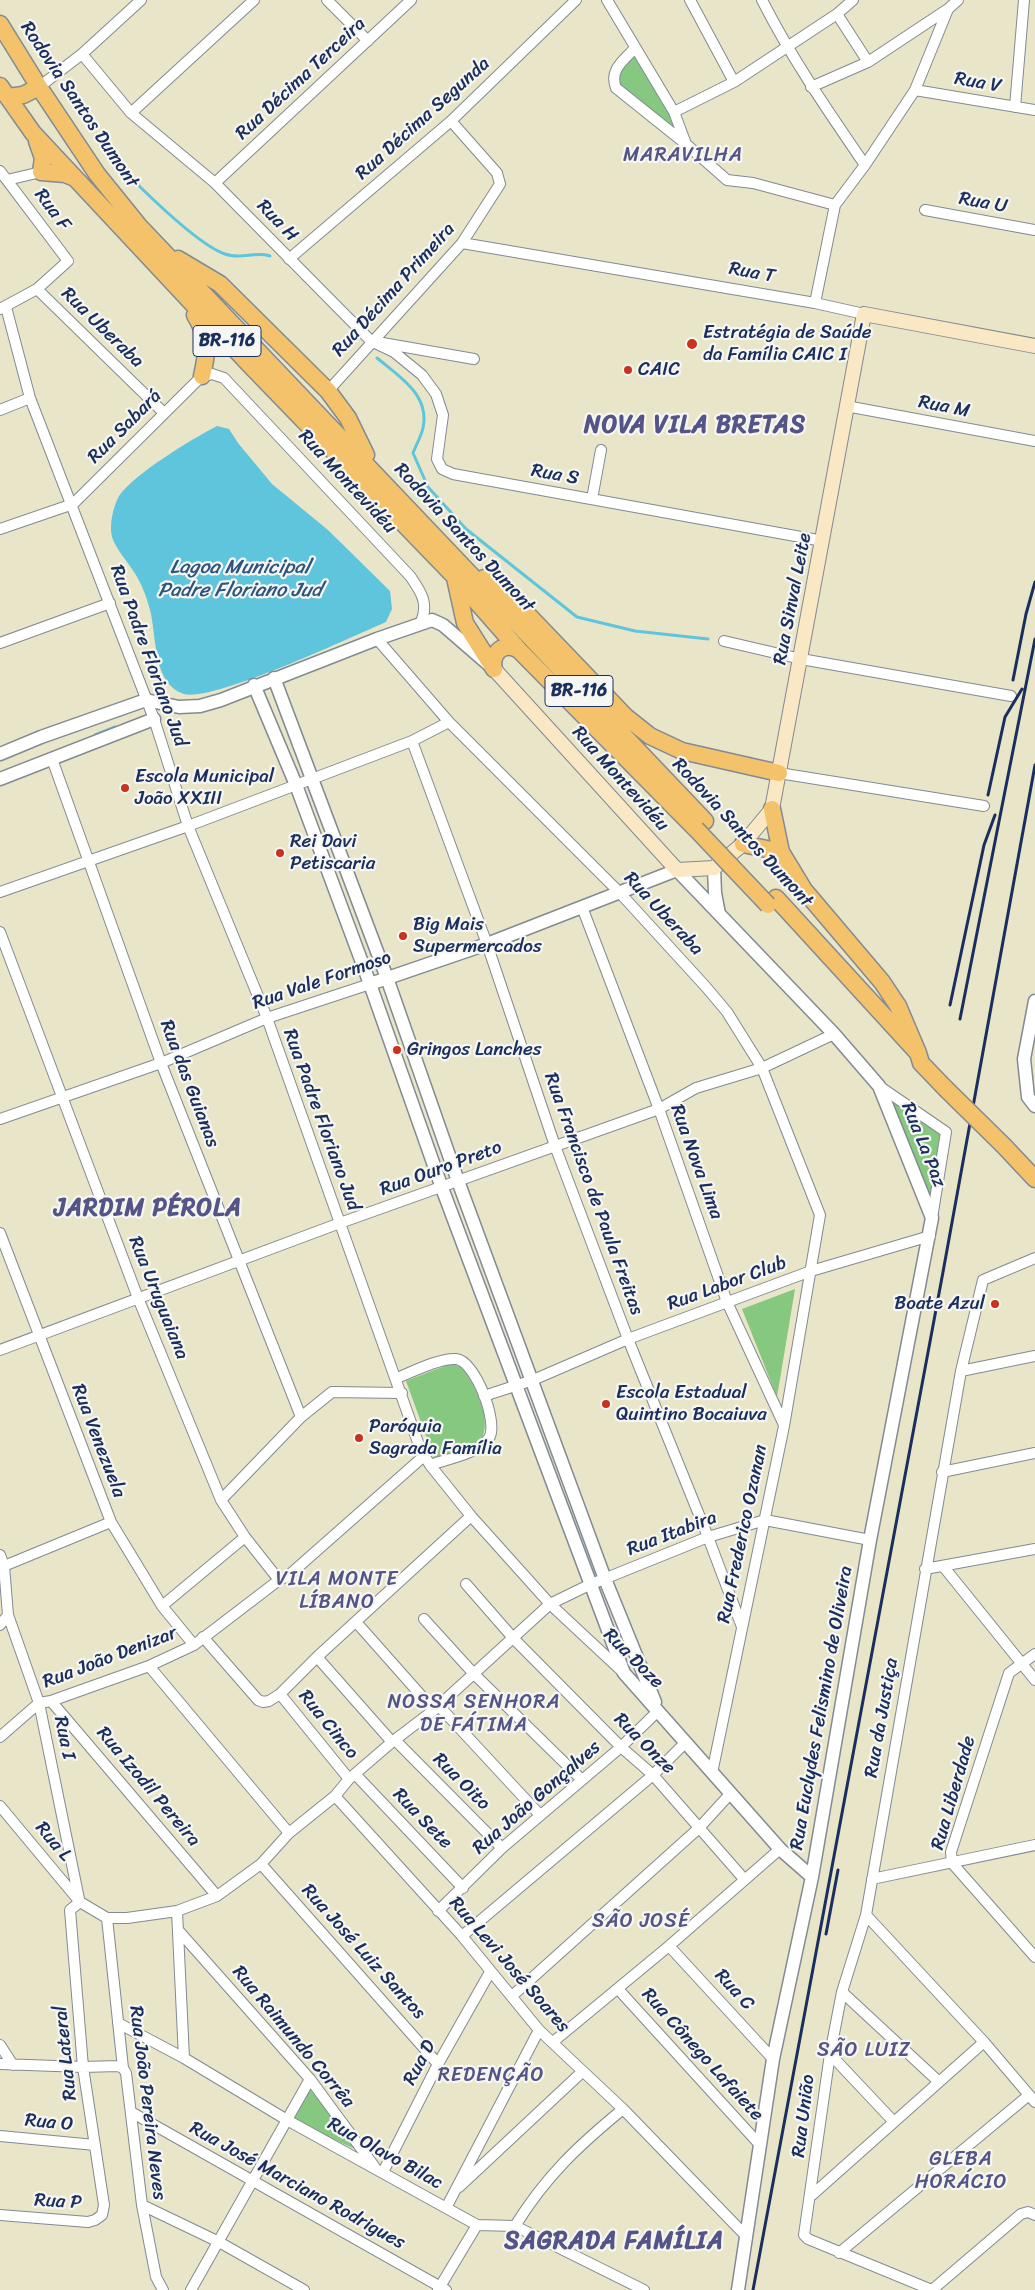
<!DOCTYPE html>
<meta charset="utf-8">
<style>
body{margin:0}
canvas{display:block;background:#e9e5c8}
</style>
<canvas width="1035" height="2290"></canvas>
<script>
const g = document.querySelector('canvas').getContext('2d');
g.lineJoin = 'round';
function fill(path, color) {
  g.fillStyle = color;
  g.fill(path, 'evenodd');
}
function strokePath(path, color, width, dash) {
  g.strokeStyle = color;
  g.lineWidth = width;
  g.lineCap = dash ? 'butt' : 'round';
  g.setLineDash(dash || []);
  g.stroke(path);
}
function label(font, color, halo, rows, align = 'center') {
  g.font = font + ' Sriracha,sans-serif';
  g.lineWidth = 4.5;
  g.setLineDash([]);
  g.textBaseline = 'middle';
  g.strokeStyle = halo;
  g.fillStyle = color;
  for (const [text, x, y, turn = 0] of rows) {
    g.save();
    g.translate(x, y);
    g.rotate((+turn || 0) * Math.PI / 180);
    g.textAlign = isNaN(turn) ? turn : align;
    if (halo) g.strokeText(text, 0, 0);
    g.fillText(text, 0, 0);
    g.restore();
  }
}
fill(new Path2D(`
 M 634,52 L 672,113 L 684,140 L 617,86 L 615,73 Z
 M 886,1095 L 942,1133 L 930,1204 Z
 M 795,1289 L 777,1397 L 742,1309 Z
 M 452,1363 L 467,1370 C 475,1392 494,1419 480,1442 L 434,1458 L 406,1381 Z
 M 309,2088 L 359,2151 L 290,2119 Z`), '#87c880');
fill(new Path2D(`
 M 217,426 L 229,429 L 238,443 L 272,484 L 328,530 L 390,591 L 392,609 L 386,622 C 351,637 214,702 184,694 C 152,684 157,636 150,610 C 147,598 141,582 134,572 C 127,561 116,549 112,537 C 109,525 113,507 119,496 C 134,474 192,439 217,426 Z`), '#5fc5dc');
strokePath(new Path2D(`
 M 126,173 C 147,194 198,245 225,254 C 241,260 255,251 270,256
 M 377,358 C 400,377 430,395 423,428 C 421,437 416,445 413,453 L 428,487 L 466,529 L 577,617 L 635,631 L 708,639
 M 95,735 L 115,727`), '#5fc5dc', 3);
const minor = new Path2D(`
 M 327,0 L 368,41
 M 607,0 L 674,112 L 686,144 L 727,180 L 753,183 L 835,205
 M 690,0 L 734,82
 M 762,0 C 792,59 828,111 865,165
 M 837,14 L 868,62
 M 635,48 C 623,61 609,70 616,88 L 686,144
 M 82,54 L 131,113 L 215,183 L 371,341 L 474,359
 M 39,87 L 82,54 L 141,0
 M 811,87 L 868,62 L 948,9 L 958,0
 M 915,90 L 1035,110
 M 1015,107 L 1024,0
 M 674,112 L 734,82 L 837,14 L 853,0
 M 131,113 L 254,0
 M 0,171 L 68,261 L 37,289 L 0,309
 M 7,180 L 41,172
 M 215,183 L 411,0
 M 925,210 L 1035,230
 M 462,243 L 815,303 L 864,314
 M 289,259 L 451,121 L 576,0
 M 37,289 L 163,412
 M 815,303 L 835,205 L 865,165 L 915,90 L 948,9
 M 6,307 L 30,398 L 154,719 L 188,826 L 267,1018 L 420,1448 L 430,1465 L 471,1516 L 550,1604 L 624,1673
 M 371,341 L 394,352 L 422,375 L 436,394 L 443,415 L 437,459 L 442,469 L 453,474 L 823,541
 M 328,391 L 462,243 L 500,184 L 497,173 L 451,121
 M 846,406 L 1035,441
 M 0,410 L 30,398
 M 592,499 L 601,450
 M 0,529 L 73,504 L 202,376 L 212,374 L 224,378 L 410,576 C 421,592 429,603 421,622
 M 377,639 L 449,722 L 620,893 L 706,987 L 727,1012 L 762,1068 L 820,1215 L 784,1426 L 712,1773
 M 724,641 L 801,659 L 1011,696
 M 0,643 L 110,603
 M 412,741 L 487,944 L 555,1146 L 628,1339 L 708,1537 L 742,1627
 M 52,759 L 161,1063 L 301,1417
 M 779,773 L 984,806
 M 0,892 L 188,826 L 412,741 L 449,722
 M 582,907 L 659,1109 L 727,1302 L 784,1425
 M 0,932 L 138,1298 L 221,1500 L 245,1537 L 279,1580
 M 879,1086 L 946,1132 L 932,1218
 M 0,1119 L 161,1063 L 267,1018 L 370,984
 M 0,1233 L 111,1522 L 162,1606 L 194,1645
 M 1035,1258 L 983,1280 L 961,1371 L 866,1915 L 984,2042 L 1035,2102
 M 0,1350 L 340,1223 L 659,1109 L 696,1088 L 762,1068 L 834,1034
 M 961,1371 L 1035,1356
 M 397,1378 C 412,1372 439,1358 456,1359 C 475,1360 499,1423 489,1438 C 478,1454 447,1459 430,1465
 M 484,1396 L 533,1380 L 628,1339 L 811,1271 L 930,1236
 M 942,1472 L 1035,1453
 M 221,1500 L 301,1417 L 332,1392 L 402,1393
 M 0,1555 L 4,1566 L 8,1615 L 39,1703 L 79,1899
 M 4,1566 L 111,1522
 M 943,1566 L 1035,1680
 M 925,1569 L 1035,1549
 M 466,1584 L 514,1639 L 621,1747 L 653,1775 L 744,1879
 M 162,1606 L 245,1537
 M 424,1619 L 474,1674 L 582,1780
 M 356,1622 L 434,1710
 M 0,1625 L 8,1615
 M 203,1637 L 258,1700 L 263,1702 L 269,1701 L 280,1694 L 317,1657 L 471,1516
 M 1035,1654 L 1009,1673 L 951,1852 L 952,1863 L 1035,1957
 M 317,1657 L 392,1742
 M 149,1666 L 289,1833
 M 280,1694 L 349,1779
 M 51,1701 L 217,1896
 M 439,1706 L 540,1815
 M 0,1737 L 39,1703 L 51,1701 L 149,1666 L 194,1645 L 279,1580 L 288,1576 L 424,1456
 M 395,1740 L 502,1848
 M 355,1774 L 463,1888
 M 335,1796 L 462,1936 L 539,2030 L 623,2109 L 747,2237
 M 0,1806 L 80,1902 L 107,1918 L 127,1918 L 177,1911 L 217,1896 L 261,1864 L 289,1833 L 335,1796 L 349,1779 L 392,1742 L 434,1710 L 550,1604 L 589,1585 L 708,1537 L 765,1520 L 870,1540
 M 261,1864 L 438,2064
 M 872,1879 L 1035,1845
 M 177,1911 L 184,2058
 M 438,1911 L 502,1848 L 621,1747 L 658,1711
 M 866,1915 L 842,1992 L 830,2054 L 804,2235 L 808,2239 L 932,2290
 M 107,1918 L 123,2068 L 126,2073 L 142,2205 L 156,2277 L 163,2290
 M 178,1930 L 310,2079 L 374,2166
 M 462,1936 L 653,1775 L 685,1743
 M 669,1946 L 773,2059
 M 618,1989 L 760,2145
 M 842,1992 L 938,2081
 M 512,1996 L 699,1828 L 730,1794
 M 118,2023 L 184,2058 L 287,2120 L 477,2225 L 515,2226 L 644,2290
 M 553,2042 L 669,1946 L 780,1849
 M 0,2045 L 13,2065
 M 830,2054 L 894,2122
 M 0,2064 L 83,2067 L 118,2066 L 123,2068
 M 131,2112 L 446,2290
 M 0,2136 L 95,2145
 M 383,2172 L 438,2064 L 490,1972
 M 459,2187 L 582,2072
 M 812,2195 L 984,2042
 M 142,2205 L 219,2242 L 304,2290
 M 446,2208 L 539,2030
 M 0,2215 L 88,2222 L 95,2220 L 102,2215 L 104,2205 L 83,2067 L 70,1910 L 80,1902
 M 515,2226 C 546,2176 578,2146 623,2109
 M 839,2253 L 1029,2095
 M 191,2290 L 310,2079
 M 438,2290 L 477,2225
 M 932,2290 L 1021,2214 L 1028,2212 L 1035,2215`);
const tertiary = new Path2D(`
 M 274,678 L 387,978 L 458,1181 L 605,1579 L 655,1702
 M 254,685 L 296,785 L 370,984 L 442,1188 L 624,1673 L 780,1849 L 812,1877
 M 0,754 L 41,737 L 146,700 L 179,707 L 200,706 L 221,700 L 377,639 L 432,620 L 443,625 L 488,664
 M 0,779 L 154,719
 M 714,868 L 715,893 L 719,914
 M 370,984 L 487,944 L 677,870 L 834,1034 L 879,1086 L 932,1218 L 870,1540 L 812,1877 L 773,2059 L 738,2290
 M 1035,1001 L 1024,1059 L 1028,1097 L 1035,1106`);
const secondary = new Path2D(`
 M 494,669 L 677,870 L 714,868 L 743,844 L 772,809 L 864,314 L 1035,346`);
const trunk = new Path2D(`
 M 0,24 L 39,87 L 97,174 L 139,226 L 705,821
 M 0,86 L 33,133 L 248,363 L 454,576 L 519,650 L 696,829
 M 8,97 L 23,95 L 39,87
 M 37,141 L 43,158 L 41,172 L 65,174 L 75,178
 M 178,259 L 220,284 L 328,391 L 348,418 L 366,455
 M 195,315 C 209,338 208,349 202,376
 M 455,578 L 465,623 L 494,669
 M 484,578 L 510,596 L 626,717 L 650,736 L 682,751 L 779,773
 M 494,669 C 490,652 505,641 519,650
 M 772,809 L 781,852 L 804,890 L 882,982 L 898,1006 L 918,1053
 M 743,844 L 781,852
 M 776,898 L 918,1053 L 921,1063 L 945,1088
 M 1004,1146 L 1035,1179`);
strokePath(minor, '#828a93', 12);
strokePath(tertiary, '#828a93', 15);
strokePath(secondary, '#828a93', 16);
strokePath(trunk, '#828a93', 19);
strokePath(minor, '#fff', 10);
strokePath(tertiary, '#fff', 12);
strokePath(secondary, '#fae7c3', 14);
strokePath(trunk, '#f3c26a', 16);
strokePath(new Path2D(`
 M 1013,680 L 1026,614 L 1035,582
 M 988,795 L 1005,717 L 1022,689
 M 950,1005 L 984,845 L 995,815
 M 960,1019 L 1035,639
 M 826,1934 L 838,1870
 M 753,2290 L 943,1272 L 1035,765`), '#1b2f5e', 3);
const trunkBridge = new Path2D(`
 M 696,829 L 768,905
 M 945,1088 L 1004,1146`);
strokePath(trunkBridge, '#828a93', 19, []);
strokePath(trunkBridge, '#f3c26a', 16);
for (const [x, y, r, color] of [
 [692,344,6,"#c8321e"],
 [628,370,5,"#c8321e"],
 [125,788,5,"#c8321e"],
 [280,853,5,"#c8321e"],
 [403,936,5,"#c8321e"],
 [397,1050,5,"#c8321e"],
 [995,1304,5,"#c8321e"],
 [606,1404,5,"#c8321e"],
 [359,1438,5,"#c8321e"]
]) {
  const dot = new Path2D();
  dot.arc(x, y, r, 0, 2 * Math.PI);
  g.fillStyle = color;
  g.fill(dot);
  strokePath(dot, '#f6f6f2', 2);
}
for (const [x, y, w] of [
 [227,341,68],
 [579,691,68]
]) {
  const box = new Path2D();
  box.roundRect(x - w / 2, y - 15.5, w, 31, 4);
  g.fillStyle = '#f6f6f2';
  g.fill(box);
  strokePath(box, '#1b2f5e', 1);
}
label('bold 18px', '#1b2f5e', null, [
 ["BR-116",227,341],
 ["BR-116",579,691]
]);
label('19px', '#1b2f5e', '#f6f6f2', [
 ["Rua Décima Terceira",301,79,-43],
 ["Rua V",978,83,10],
 ["Rodovia Santos Dumont",79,105,56],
 ["Rua Décima Segunda",423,119,-42],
 ["Rua U",983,203,10],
 ["Rua F",52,210,53],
 ["Rua H",277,221,46],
 ["Rua T",752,273,10],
 ["Rua Décima Primeira",394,290,-48],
 ["Rua Uberaba",102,328,44],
 ["Rua M",944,407,11],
 ["Rua Sabará",125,427,-45],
 ["Rua S",555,475,10],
 ["Rua Montevidéu",347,482,47],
 ["Rodovia Santos Dumont",464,538,47],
 ["Rua Sinval Leite",793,599,-79],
 ["Rua Padre Floriano Jud",148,656,70],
 ["Rua Montevidéu",620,779,48],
 ["Rodovia Santos Dumont",742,833,47],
 ["Rua Uberaba",663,914,47],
 ["Rua Vale Formoso",322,981,-19],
 ["Rua das Guianas",189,1084,69],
 ["Rua Padre Floriano Jud",321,1120,70],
 ["Rua La Paz",923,1145,68],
 ["Rua Nova Lima",696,1162,70],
 ["Rua Ouro Preto",441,1169,-20],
 ["Rua Francisco de Paula Freitas",593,1194,70],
 ["Rua Labor Club",727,1284,-20],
 ["Rua Uruguaiana",158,1298,68],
 ["Rua Venezuela",98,1441,69],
 ["Rua Itabira",672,1534,-21],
 ["Rua Frederico Ozanan",743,1534,-78],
 ["Rua João Denizar",110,1658,-21],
 ["Rua Doze",633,1659,45],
 ["Rua Euclydes Felismino de Oliveira",822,1708,-80],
 ["Rua da Justiça",882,1718,-80],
 ["Rua Cinco",328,1725,51],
 ["Rua I",64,1738,78],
 ["Rua Onze",644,1744,45],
 ["Rua Oito",461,1782,45],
 ["Rua Izodil Pereira",148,1787,50],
 ["Rua Liberdade",954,1793,-74],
 ["Rua João Gonçalves",537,1798,-41],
 ["Rua Sete",422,1819,46],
 ["Rua L",53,1842,50],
 ["Rua José Luiz Santos",363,1952,48],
 ["Rua Levi José Soares",509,1965,49],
 ["Rua C",734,1990,47],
 ["Rua Raimundo Corrêa",293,2037,50],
 ["Rua Lateral",66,2053,-96],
 ["Rua Cônego Lafaiete",702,2055,48],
 ["Rua D",420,2063,-62],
 ["Rua João Pereira Neves",147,2103,83],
 ["Rua União",804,2116,-83],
 ["Rua O",49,2123,5],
 ["Rua Olavo Bilac",385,2154,29],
 ["Rua José Marciano Rodrigues",297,2186,29],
 ["Rua P",58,2202,3]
]);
label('19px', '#1b2f5e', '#f6f6f2', [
 ["Estratégia de Saúde",703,333],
 ["da Família CAIC I",703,355],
 ["CAIC",638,370],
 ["Escola Municipal",135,777],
 ["João XXIII",135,799],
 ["Rei Davi",290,842],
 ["Petiscaria",290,864],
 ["Big Mais",413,925],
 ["Supermercados",413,947],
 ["Gringos Lanches",407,1050],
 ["Boate Azul",985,1304,"right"],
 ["Escola Estadual",616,1393],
 ["Quintino Bocaiuva",616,1415],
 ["Paróquia",369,1427],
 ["Sagrada Família",369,1449]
], 'left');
g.letterSpacing = '1px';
label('20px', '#545586', '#f6f6f2', [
 ["MARAVILHA",683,156],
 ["VILA MONTE",337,1580],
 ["LÍBANO",337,1603],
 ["NOSSA SENHORA",474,1703],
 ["DE FÁTIMA",474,1726],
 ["SÃO JOSÉ",641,1922],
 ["SÃO LUIZ",864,2051],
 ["REDENÇÃO",491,2076],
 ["GLEBA",961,2160],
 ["HORÁCIO",961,2183]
]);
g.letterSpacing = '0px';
label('italic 20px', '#2c547e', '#f6f6f2', [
 ["Lagoa Municipal",240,568],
 ["Padre Floriano Jud",240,591]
]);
g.letterSpacing = '1px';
label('bold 24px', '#545586', '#f6f6f2', [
 ["NOVA VILA BRETAS",695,426],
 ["JARDIM PÉROLA",148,1209],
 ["SAGRADA FAMÍLIA",614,2242]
]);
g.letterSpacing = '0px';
</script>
